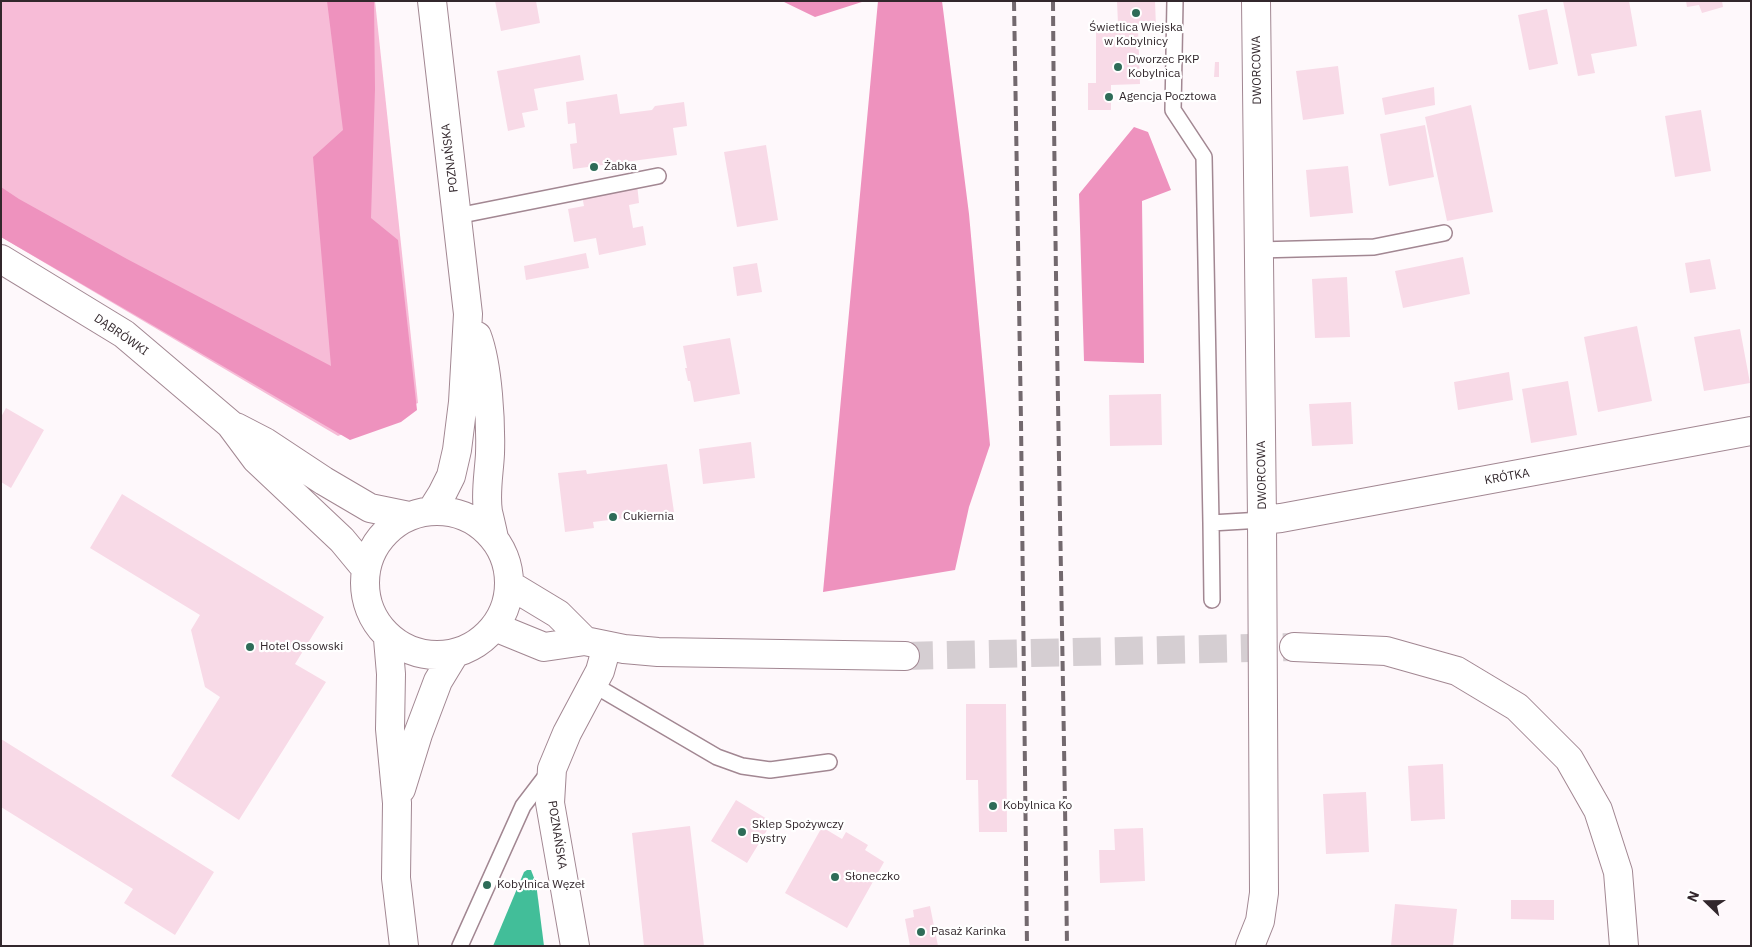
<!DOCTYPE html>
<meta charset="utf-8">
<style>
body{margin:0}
#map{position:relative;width:1752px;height:947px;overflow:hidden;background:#fef8fb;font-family:"IBM Plex Sans",sans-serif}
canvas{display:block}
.frame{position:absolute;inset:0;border:2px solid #32272c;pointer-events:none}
.north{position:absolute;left:1682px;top:877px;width:50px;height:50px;-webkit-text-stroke:4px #fff;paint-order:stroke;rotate:292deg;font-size:14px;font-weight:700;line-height:20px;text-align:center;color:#32272c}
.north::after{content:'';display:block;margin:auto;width:18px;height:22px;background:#32272c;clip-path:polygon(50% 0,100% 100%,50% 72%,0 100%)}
</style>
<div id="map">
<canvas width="1752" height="947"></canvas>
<div class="frame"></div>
<div class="north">N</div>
</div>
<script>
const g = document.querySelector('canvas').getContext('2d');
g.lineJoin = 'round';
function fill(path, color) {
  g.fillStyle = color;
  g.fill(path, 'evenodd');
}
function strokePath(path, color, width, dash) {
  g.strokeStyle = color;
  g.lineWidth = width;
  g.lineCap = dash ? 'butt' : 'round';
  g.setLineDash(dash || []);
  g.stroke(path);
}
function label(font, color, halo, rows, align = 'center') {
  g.font = font + ' "IBM Plex Sans",sans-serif';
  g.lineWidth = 4.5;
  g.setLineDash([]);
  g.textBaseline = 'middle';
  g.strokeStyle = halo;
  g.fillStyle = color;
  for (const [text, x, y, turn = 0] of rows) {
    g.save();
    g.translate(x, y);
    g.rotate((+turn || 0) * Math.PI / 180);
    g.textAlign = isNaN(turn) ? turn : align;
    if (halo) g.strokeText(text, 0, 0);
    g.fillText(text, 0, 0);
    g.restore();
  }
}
fill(new Path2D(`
 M 1,1 L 375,1 L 418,403 L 338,436 L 1,237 Z`), '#f7bcd7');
fill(new Path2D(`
 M 327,1 L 374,1 L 375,89 L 371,218 L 398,240 L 417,410 L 401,422 L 350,440 L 1,237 L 1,187 L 19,199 L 127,259 L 331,366 L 313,157 L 343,130 Z
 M 782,1 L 865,1 L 815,17 Z
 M 878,1 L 942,1 L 969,214 L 990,445 L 969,507 L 955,570 L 823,592 Z
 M 1134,127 L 1148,132 L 1171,190 L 1142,201 L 1144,363 L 1084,361 L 1079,194 Z`), '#ee92be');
fill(new Path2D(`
 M 527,870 L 531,870 L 536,883 L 544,946 L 493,946 L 524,872 Z`), '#42be99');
fill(new Path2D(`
 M 495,1 L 536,1 L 540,23 L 501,31 Z
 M 1117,1 L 1155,1 L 1156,27 L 1138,27 L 1140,84 L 1111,85 L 1111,110 L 1088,110 L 1088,83 L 1096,83 L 1096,24 L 1118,24 Z
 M 1563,1 L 1629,1 L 1637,46 L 1591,54 L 1595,73 L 1578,76 Z
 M 1686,1 L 1722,1 L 1723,7 L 1702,13 L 1699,5 L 1687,7 Z
 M 1547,9 L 1558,64 L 1529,70 L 1518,15 Z
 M 580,55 L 584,80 L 534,89 L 538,110 L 522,113 L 525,127 L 508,131 L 497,71 Z
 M 1215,62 L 1219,62 L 1219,77 L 1214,77 Z
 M 1338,66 L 1344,114 L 1303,120 L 1296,71 Z
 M 1434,87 L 1435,105 L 1385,115 L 1382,98 Z
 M 617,94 L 620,114 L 652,110 L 655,106 L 684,102 L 687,126 L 673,128 L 677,155 L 573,169 L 570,144 L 577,143 L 575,123 L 568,124 L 566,102 Z
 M 1471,105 L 1493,212 L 1447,221 L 1425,117 Z
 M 1701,110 L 1711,171 L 1675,177 L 1665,116 Z
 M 1425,125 L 1434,177 L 1389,186 L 1380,134 Z
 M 766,145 L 778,220 L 737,227 L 724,152 Z
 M 1348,166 L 1353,213 L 1310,217 L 1306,170 Z
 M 637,184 L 639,203 L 629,205 L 633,228 L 643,226 L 646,245 L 599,255 L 596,238 L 574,242 L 568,209 L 584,206 L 582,196 Z
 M 586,253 L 589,268 L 526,280 L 524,266 Z
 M 1463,257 L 1470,294 L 1403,308 L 1395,271 Z
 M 1710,259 L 1716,289 L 1690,293 L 1685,263 Z
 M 757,263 L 762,292 L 737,296 L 733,267 Z
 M 1347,277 L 1350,337 L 1315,338 L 1312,279 Z
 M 1637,326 L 1652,401 L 1598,412 L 1584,337 Z
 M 1740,329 L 1750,383 L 1704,391 L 1694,337 Z
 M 730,338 L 740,394 L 694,402 L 690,381 L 688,381 L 685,368 L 687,368 L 683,346 Z
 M 1509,372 L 1513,400 L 1458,410 L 1454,382 Z
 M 1568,381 L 1577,435 L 1531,443 L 1522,389 Z
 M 1161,394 L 1162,445 L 1110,446 L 1109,395 Z
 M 1351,402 L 1353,444 L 1312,446 L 1309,404 Z
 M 6,408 L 44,430 L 11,488 L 1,482 L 1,417 Z
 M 751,442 L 755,478 L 703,484 L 699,449 Z
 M 667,464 L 674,512 L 593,522 L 594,528 L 565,532 L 558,473 L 586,470 L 587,474 Z
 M 122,494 L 324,617 L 295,664 L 326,682 L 239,820 L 171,776 L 220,697 L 205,687 L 191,630 L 200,615 L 90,548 Z
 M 966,704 L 1006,704 L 1007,832 L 979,832 L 978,780 L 966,780 Z
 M 1,739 L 214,872 L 175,935 L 124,903 L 133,889 L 1,807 Z
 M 1443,764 L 1445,819 L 1411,821 L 1408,766 Z
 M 1366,792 L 1369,852 L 1326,854 L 1323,794 Z
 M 736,800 L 772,822 L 747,863 L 711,841 Z
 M 690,826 L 704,946 L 644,946 L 632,833 Z
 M 822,827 L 842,839 L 846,832 L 868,845 L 865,850 L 884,862 L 847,928 L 785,893 Z
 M 1143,828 L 1145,881 L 1100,883 L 1099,850 L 1115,850 L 1114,829 Z
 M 1511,900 L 1554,900 L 1554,920 L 1511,919 Z
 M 1395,904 L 1457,909 L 1453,946 L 1391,946 Z
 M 930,906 L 938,946 L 910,946 L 905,919 L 914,917 L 913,910 Z`), '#f8dae7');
strokePath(new Path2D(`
 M 905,656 L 1294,647`), '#d5ced2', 28, [28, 14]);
const lane = new Path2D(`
 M 1175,1 L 1173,110 L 1204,157 L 1211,523 L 1262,520
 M 457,216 L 658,176
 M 1258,250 L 1374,247 L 1444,233
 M 1211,523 L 1212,600
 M 594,685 L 717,757 L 742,766 L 770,770 L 829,762
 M 460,946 L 523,806 L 549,772`);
const street = new Path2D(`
 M 1262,520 L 1281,518 L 1751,431
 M 575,946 L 550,803 L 552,769 L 567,733 L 600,671 L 607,646
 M 1250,946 L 1260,921 L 1264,893 L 1262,520 L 1256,1`);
const secondary = new Path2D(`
 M 1,259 L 124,334 L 137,345 L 230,424 L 256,459 L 342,540 L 366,569
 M 477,336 C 488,365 491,423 490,454 C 489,473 485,493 488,512 C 490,520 492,529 494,538
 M 236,427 L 265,442 L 324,481 L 370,508 L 409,516
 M 432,510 L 442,494 L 451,476 L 457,450 L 463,402 L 468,314 L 432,1
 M365 583a72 72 0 1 1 144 0a72 72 0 1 1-144 0Z
 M 510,585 L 558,614 L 585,641
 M 495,627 L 544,647 L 585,641 L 624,649 L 658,652 L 905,656
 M 388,639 L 391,674 L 390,729 L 397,803 L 396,878 L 404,946
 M 1294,647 L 1386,651 L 1457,671 L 1517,707 L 1569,759 L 1598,810 L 1618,872 L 1624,946
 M 401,789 L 418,734 L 438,681 L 455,653`);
strokePath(lane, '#a28792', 18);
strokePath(street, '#a28792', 30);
strokePath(secondary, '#a28792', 30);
strokePath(lane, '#fff', 15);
strokePath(street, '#fff', 28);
strokePath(secondary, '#fff', 28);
strokePath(new Path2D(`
 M 1014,1 L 1021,421 L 1027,946
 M 1053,1 C 1055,316 1063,631 1067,946`), '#73696e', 4, [10, 5]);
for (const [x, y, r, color] of [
 [1136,13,5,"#2e6c58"],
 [1118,67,5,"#2e6c58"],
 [1109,97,5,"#2e6c58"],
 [594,167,5,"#2e6c58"],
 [613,517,5,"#2e6c58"],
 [250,647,5,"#2e6c58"],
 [993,806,5,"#2e6c58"],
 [742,832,5,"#2e6c58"],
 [835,877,5,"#2e6c58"],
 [487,885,5,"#2e6c58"],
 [921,932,5,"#2e6c58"]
]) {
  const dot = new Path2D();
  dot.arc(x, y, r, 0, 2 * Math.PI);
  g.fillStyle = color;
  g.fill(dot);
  strokePath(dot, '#fff', 2);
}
label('12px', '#32272c', '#fff', [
 ["Świetlica Wiejska",1136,28,"center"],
 ["w Kobylnicy",1136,42,"center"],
 ["Dworzec PKP",1128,60],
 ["Kobylnica",1128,74],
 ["Agencja Pocztowa",1119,97],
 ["Żabka",604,167],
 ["Cukiernia",623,517],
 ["Hotel Ossowski",260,647],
 ["Kobylnica Ko",1003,806],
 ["Sklep Spożywczy",752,825],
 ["Bystry",752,839],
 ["Słoneczko",845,877],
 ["Kobylnica Węzeł",497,885],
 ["Pasaż Karinka",931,932]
], 'left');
label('12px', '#32272c', '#fff', [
 ["DWORCOWA",1257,70,-91],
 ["POZNAŃSKA",450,158,-97],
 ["DĄBRÓWKI",121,335,35],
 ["DWORCOWA",1262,475,-91],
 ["KRÓTKA",1507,477,-10],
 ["POZNAŃSKA",557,835,81]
]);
</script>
